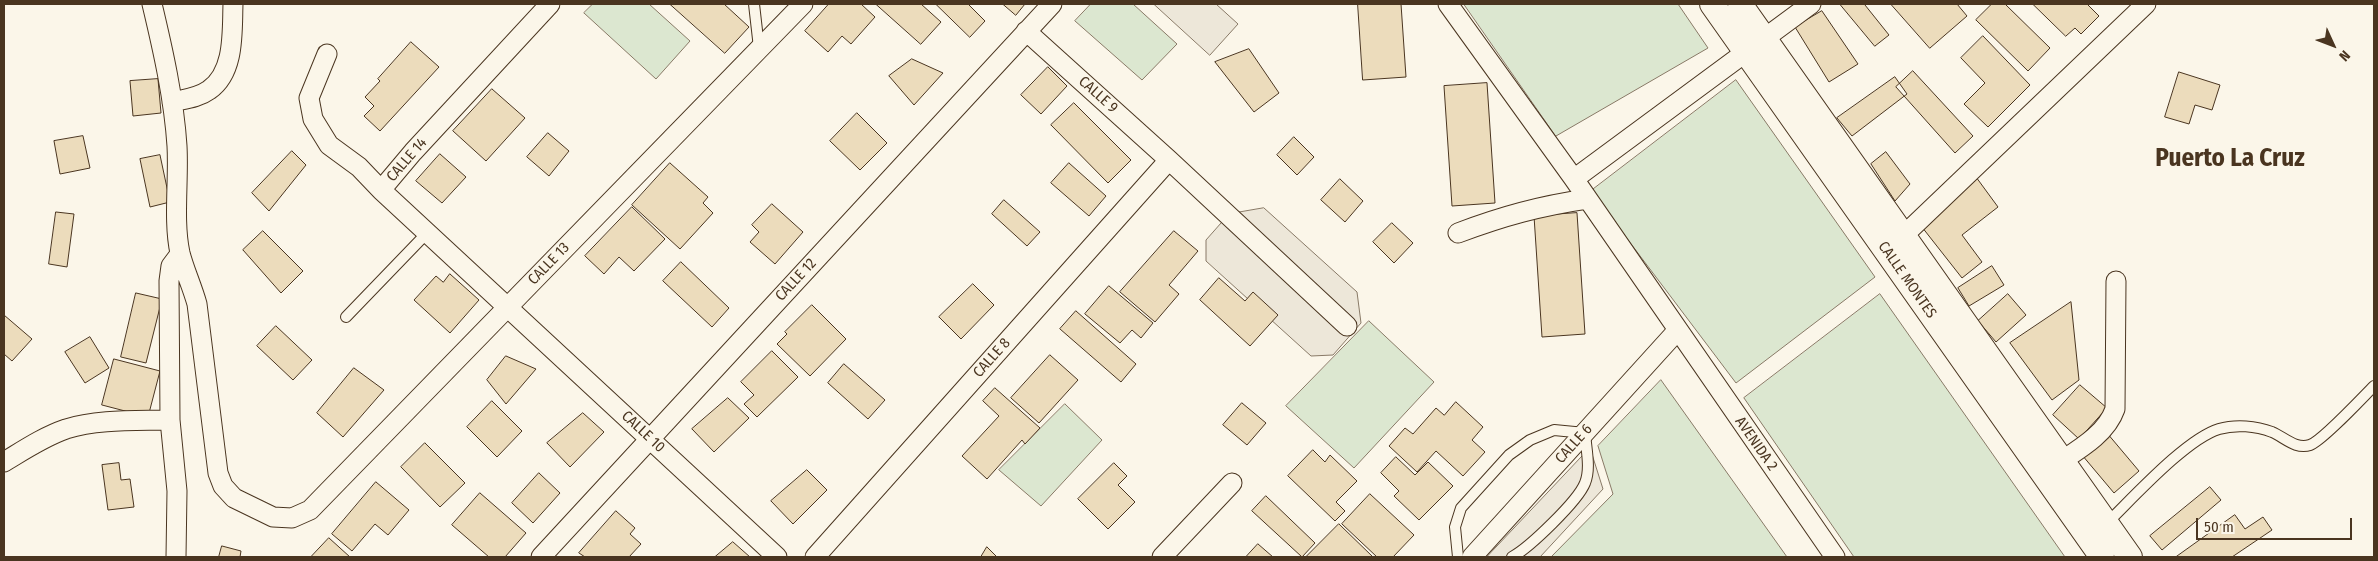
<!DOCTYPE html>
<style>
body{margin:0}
#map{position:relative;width:2378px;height:561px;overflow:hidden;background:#fbf6e9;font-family:"Fira Sans Condensed",sans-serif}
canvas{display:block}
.frame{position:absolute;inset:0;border:5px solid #4a3520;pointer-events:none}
.north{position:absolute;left:2308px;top:20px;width:50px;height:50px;-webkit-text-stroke:4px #fbf6e9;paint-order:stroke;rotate:133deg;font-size:14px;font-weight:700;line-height:20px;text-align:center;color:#4a3520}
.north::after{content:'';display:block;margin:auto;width:18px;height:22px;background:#4a3520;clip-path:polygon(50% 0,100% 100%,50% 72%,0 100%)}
.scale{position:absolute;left:2196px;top:518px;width:156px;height:22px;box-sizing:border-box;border:2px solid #4a3520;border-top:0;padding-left:6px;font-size:15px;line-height:18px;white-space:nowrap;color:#4a3520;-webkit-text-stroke:4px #fbf6e9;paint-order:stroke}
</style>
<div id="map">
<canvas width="2378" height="561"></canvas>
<div class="frame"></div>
<div class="north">N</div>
<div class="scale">50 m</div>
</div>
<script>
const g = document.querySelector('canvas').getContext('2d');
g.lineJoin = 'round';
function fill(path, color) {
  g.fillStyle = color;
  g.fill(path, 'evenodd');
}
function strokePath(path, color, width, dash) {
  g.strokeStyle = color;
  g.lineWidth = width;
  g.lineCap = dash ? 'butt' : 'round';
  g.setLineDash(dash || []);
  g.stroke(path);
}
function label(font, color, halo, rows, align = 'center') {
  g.font = font + ' "Fira Sans Condensed",sans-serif';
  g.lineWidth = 4;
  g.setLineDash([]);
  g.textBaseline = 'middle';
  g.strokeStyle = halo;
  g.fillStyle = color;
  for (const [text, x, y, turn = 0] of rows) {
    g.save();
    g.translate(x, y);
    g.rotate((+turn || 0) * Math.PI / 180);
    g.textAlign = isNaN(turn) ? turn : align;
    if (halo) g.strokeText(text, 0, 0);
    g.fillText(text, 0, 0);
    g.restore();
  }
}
const green = new Path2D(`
 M 593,4 L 649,4 L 690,41 L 656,79 L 584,13 Z
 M 1091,4 L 1133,4 L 1177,44 L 1142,80 L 1075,21 Z
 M 1464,4 L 1678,4 L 1708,48 L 1556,136 Z
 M 1736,80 L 1875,277 L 1736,383 L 1591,191 Z
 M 1880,294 L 2065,557 L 1854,557 L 1744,398 Z
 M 1369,321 L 1434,382 L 1354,468 L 1286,406 Z
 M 1661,380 L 1787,557 L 1551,557 L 1613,494 L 1598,446 Z
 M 1065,404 L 1102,440 L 1041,506 L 999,470 Z`);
fill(green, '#dce7d0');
strokePath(green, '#887966', 1);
const parking = new Path2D(`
 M 1154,4 L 1216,4 L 1238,24 L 1210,55 Z
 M 1264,208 L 1357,292 L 1361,323 L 1333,355 L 1311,356 L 1206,261 L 1206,240 L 1229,214 Z
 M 1590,448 L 1603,489 L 1540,557 L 1487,557 Z`);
fill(parking, '#ede7d9');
strokePath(parking, '#887966', 1);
const building = new Path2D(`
 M 670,4 L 724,4 L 749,27 L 725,53 Z
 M 829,4 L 861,4 L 875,17 L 851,44 L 842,36 L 828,52 L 805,31 Z
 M 876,4 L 921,4 L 941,22 L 921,44 Z
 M 936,4 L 968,4 L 985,21 L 970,37 Z
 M 1003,4 L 1025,4 L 1016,15 Z
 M 1358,4 L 1401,4 L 1406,77 L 1363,80 Z
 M 1840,4 L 1866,4 L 1865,5 L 1889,35 L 1875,46 Z
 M 1891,4 L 1957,4 L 1967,16 L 1930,48 Z
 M 1992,4 L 2005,4 L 2050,48 L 2028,71 L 1976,20 Z
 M 2033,4 L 2087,4 L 2099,16 L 2081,34 L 2075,28 L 2066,36 Z
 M 1822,11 L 1858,64 L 1829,82 L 1795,27 Z
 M 1983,36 L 2030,85 L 1988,127 L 1964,104 L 1985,83 L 1961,58 Z
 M 411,42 L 439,67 L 380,131 L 364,116 L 374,106 L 365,97 L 380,81 L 378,79 Z
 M 1249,49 L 1279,93 L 1254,112 L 1215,62 Z
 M 912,59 L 943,73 L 914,105 L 889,76 Z
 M 1048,67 L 1067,86 L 1041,114 L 1021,95 Z
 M 1913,71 L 1973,136 L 1955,153 L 1896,87 Z
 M 2179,72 L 2220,85 L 2212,110 L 2195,105 L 2189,124 L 2165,117 Z
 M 1895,77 L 1907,94 L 1852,136 L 1837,118 Z
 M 158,79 L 161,113 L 133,116 L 130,81 Z
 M 1487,83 L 1495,203 L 1452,206 L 1444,86 Z
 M 492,89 L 525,118 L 486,161 L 453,131 Z
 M 1074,103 L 1131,160 L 1108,183 L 1051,125 Z
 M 857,113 L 887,143 L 860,170 L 830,141 Z
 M 548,133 L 569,151 L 549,176 L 527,157 Z
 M 83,136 L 90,168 L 60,174 L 54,141 Z
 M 1294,137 L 1314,157 L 1297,175 L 1277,155 Z
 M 292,151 L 306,165 L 269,211 L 252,193 Z
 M 1886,152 L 1910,184 L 1895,201 L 1871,164 Z
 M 440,154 L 466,177 L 442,203 L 416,181 Z
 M 160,155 L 170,202 L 150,207 L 140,159 Z
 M 670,163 L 708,197 L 703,203 L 713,213 L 680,249 L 632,205 Z
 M 1069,163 L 1106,196 L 1089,216 L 1051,183 Z
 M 1976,177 L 1998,207 L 1962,235 L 1982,262 L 1962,278 L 1918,222 Z
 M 1340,179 L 1363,201 L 1345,222 L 1321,200 Z
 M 1004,200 L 1040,232 L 1027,246 L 992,214 Z
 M 772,204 L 803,232 L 775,264 L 750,242 L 759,232 L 752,225 Z
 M 632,207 L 665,239 L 634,271 L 619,257 L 604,274 L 585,256 Z
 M 56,212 L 74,214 L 67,267 L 49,264 Z
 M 1577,213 L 1585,334 L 1542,337 L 1534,216 Z
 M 1392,223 L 1413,243 L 1394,263 L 1373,242 Z
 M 263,231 L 303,271 L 281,293 L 243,250 Z
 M 1174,231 L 1198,251 L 1169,285 L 1179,294 L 1155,322 L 1120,292 Z
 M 681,262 L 729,308 L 712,327 L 663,281 Z
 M 1992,266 L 2004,285 L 1969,306 L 1958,288 Z
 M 450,274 L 479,300 L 450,333 L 414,300 L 436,276 L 443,282 Z
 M 1219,278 L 1245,301 L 1253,292 L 1278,315 L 1250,346 L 1200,300 Z
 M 973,284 L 994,305 L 961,339 L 939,317 Z
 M 1109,286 L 1153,323 L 1141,338 L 1132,330 L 1120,343 L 1085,314 Z
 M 136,293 L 162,299 L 146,363 L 121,357 Z
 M 2008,294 L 2026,315 L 1996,342 L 1978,321 Z
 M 2071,302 L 2079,380 L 2052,400 L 2010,343 Z
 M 812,305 L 846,339 L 810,376 L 777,344 L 787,334 L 785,332 Z
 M 1076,311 L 1136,364 L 1121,382 L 1060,329 Z
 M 4,315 L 32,339 L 12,361 L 4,354 Z
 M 276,326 L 312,360 L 293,380 L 257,346 Z
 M 90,337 L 109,368 L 85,383 L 65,352 Z
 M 772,351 L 798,377 L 757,417 L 744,404 L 754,395 L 741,382 Z
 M 1050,355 L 1078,380 L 1039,423 L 1011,398 Z
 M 506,356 L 536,369 L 506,404 L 487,380 Z
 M 114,359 L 160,371 L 148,417 L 102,405 Z
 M 844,364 L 885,400 L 868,419 L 828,383 Z
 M 354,368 L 384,390 L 343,437 L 317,413 Z
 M 2080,385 L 2107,408 L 2079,439 L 2053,415 Z
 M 995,388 L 1040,428 L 1025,444 L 1022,440 L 987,479 L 962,456 L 999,416 L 983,401 Z
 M 728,398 L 749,418 L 714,452 L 692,429 Z
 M 492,401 L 522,431 L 497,457 L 467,427 Z
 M 1456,402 L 1483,427 L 1472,440 L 1485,452 L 1463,476 L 1436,451 L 1417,472 L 1389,446 L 1405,428 L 1413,434 L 1436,408 L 1444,415 Z
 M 1242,403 L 1266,423 L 1247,445 L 1223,425 Z
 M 583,413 L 604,432 L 570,467 L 547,443 Z
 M 2107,433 L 2139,471 L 2114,493 L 2082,455 Z
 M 425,443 L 465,483 L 440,507 L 401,467 Z
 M 1313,450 L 1325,462 L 1330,455 L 1357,481 L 1336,502 L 1345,511 L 1335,521 L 1288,476 Z
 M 1396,457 L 1415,475 L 1428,462 L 1453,486 L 1419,520 L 1394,496 L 1399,491 L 1381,473 Z
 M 119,463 L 121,480 L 130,479 L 134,507 L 108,510 L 102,465 Z
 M 1114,463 L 1127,476 L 1118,485 L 1135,502 L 1108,529 L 1078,499 Z
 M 807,470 L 827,490 L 793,524 L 771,501 Z
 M 539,473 L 560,493 L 533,523 L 512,503 Z
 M 376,482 L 409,510 L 388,535 L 375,524 L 352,551 L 332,534 Z
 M 2210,487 L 2221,500 L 2162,550 L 2150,536 Z
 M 480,493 L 526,533 L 505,557 L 489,557 L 452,525 Z
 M 1370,494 L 1414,535 L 1393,557 L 1377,557 L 1342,524 Z
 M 1266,496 L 1315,543 L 1302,557 L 1252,511 Z
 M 616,511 L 635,528 L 630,534 L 641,544 L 629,557 L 585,557 L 579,553 Z
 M 2235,515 L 2245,529 L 2263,517 L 2272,530 L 2232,557 L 2176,557 Z
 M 1339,524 L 1373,557 L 1306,557 Z
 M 329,538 L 350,557 L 311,557 Z
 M 733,542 L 750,557 L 715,557 Z
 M 1258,544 L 1273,557 L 1246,557 Z
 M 222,546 L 241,551 L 240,557 L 219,557 Z
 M 987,547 L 997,557 L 981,557 Z`);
fill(building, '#ecdcbc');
strokePath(building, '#4a3520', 1);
const service = new Path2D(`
 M 754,4 L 759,48
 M 346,317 L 426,234
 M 2106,524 C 2133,498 2186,439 2219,429 C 2236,424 2256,426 2272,432 C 2284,437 2296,450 2310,445 C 2322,441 2362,398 2374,386
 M 1458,557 L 1455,527 L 1461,508 L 1509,455 L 1530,440 L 1554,430 L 1585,433 C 1586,448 1591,469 1585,483 C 1578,501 1529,548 1512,557`);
const minor = new Path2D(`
 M 152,4 C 163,50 174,99 177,146 C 179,180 173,221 180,253 C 184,269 192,286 197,304 L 218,473 L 223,486 L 234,498 L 273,517 L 292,518 L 310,510 L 803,4
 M 550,4 L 413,152 L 381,190 L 777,557
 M 1448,4 L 1574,179 L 1835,557
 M 1026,31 L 1169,160 L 1347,326
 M 327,54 L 309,98 L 313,119 L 329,145 L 359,167 L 381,190
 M 172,102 C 185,99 198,98 209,90 C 235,72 232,32 233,4
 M 1574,179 L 1811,4
 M 1458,233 C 1503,216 1540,206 1587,199
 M 1903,236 L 2146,4
 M 2063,460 C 2083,447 2107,432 2115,409 L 2116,281
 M 4,462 C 24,450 43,437 66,429 C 98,419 136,421 170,420
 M 176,557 L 177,491 L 170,420 L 169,281 L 171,266 L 180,254
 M 541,557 L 1052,4
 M 815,557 L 1169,160
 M 1162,557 L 1232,483
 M 1472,557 L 1677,331`);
const tertiary = new Path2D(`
 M 1712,4 L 2102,557
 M 1740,4 L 2130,557`);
strokePath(service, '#4a3520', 12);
strokePath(minor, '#4a3520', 21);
strokePath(tertiary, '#4a3520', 26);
strokePath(service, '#fbf6e9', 10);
strokePath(minor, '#fbf6e9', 19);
strokePath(tertiary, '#fbf6e9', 24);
label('15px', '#4a3520', '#fbf6e9', [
 ["CALLE 9",1098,95,42],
 ["CALLE 14",407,160,-49],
 ["CALLE 13",549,264,-46],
 ["CALLE 12",796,280,-47],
 ["CALLE MONTES",1907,280,55],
 ["CALLE 8",992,358,-48],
 ["CALLE 10",643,432,43],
 ["CALLE 6",1574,444,-48],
 ["AVENIDA 2",1756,444,55]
]);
label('bold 25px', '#4a3520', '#fbf6e9', [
 ["Puerto La Cruz",2230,159]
]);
</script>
